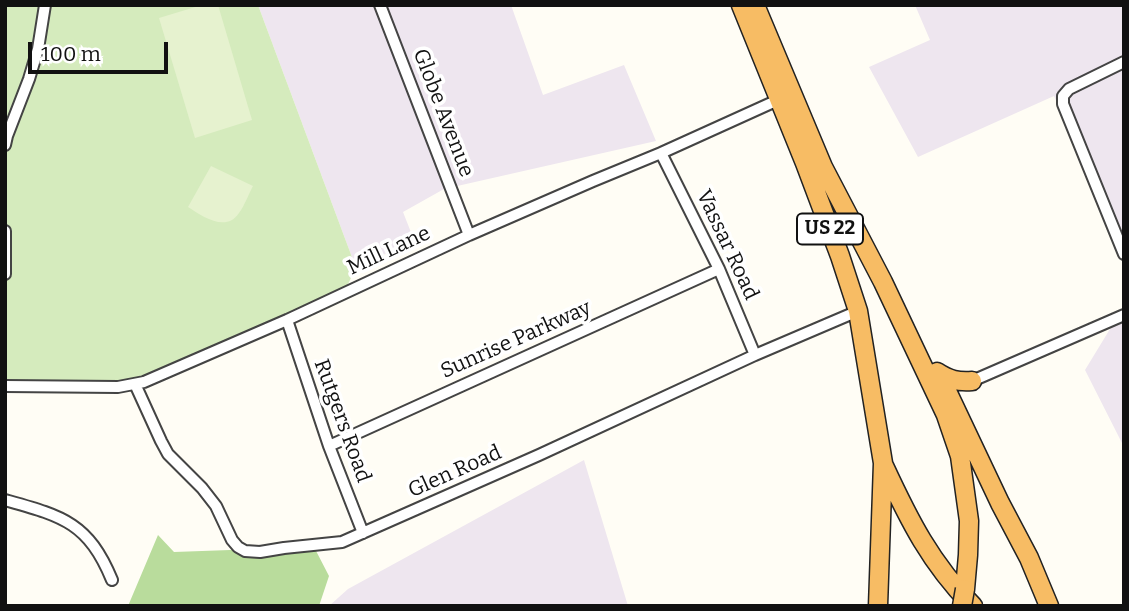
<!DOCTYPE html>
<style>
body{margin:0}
#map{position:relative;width:1129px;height:611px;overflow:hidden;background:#fffdf5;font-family:Bitter,serif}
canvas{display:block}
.frame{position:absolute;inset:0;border:7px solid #111;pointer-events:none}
.scale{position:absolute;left:28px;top:42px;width:140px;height:32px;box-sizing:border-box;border:4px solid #111;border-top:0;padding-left:9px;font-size:21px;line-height:24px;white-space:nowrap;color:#111;-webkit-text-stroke:5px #fff;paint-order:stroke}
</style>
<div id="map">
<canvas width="1129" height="611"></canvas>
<div class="frame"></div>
<div class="scale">100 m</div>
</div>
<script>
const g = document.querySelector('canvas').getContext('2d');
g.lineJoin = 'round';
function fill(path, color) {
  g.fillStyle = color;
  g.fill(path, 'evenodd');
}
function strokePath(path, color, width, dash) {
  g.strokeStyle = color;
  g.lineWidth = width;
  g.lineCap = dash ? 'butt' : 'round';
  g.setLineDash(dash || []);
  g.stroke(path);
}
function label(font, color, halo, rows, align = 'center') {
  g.font = font + ' Bitter,serif';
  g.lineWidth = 7;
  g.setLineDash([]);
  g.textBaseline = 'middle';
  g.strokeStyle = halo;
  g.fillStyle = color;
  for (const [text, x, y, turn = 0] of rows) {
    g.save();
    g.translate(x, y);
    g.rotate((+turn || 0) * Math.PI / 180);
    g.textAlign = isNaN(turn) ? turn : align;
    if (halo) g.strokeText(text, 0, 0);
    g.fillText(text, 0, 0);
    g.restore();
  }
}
fill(new Path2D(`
 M 258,5 L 511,5 L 543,95 L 624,65 L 656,141 L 444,189 L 403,212 L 414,240 L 356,268 Z
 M 915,5 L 1124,5 L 1124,259 L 1054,96 L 918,157 L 869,67 L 930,40 Z
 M 1124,306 L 1124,447 L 1085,370 Z
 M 584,460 L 628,606 L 329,606 L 348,589 Z`), '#eee6ef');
fill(new Path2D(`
 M 5,5 L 258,5 L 356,268 L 343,294 L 144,382 L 5,386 Z`), '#d5ebbd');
fill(new Path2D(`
 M 158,535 L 174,552 L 314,547 L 329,576 L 319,606 L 128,606 Z`), '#b9dc9c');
fill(new Path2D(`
 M 202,5 L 218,5 L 252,120 L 195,138 L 159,18 Z
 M 211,166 L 253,186 C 248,195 245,205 239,213 C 226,233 202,216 188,207 Z`), '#e6f2cf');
const minor = new Path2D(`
 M 380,5 L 469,235
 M 1124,62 L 1069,89 L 1063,96 L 1063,104 L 1124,254
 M 5,145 L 7,136 L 29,79 L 38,49 L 45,5
 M 661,153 L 719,269 L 755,355
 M 5,231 L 5,274
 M 287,320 L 329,446 L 363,533
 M 972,381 L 1124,315
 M 135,384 L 161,441 L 168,454 L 202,488 L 216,506 L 232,540 L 238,547 L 245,551 L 260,552 L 284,548 L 342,542 L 539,455 L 755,355 L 858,311
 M 5,386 L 118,387 L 144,382 L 287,320 L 469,235 L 593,181 L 661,153 L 778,100
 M 329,446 L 719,269
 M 5,500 C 62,516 88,522 112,580`);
const trunk = new Path2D(`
 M 741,5 L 805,163 L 840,256 L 858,311 L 883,463 L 878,606
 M 755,5 L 823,167 L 883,282 L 946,415 L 960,456 L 969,521 L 968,555 L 965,589
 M 937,372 C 949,380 958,382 972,381
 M 947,391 L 1000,503 L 1029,558 L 1049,606
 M 884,466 C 909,520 931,564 973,606`);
strokePath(minor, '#444', 14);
strokePath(trunk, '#222', 21);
strokePath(minor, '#fff', 10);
strokePath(trunk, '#f7bc64', 18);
const trunkBridge = new Path2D(`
 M 962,606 L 965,589`);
strokePath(trunkBridge, '#222', 21, []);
strokePath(trunkBridge, '#f7bc64', 18);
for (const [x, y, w] of [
 [830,229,66]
]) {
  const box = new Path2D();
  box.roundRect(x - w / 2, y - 15.5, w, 31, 5);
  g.fillStyle = '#fff';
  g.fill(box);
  strokePath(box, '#111', 2);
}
label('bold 19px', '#111', null, [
 ["US 22",830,229]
]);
label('21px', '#111', '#fff', [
 ["Globe Avenue",443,113,69],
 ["Vassar Road",727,245,65],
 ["Mill Lane",389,251,-25],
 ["Sunrise Parkway",516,340,-24],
 ["Rutgers Road",342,421,70],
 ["Glen Road",455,472,-24]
]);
</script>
